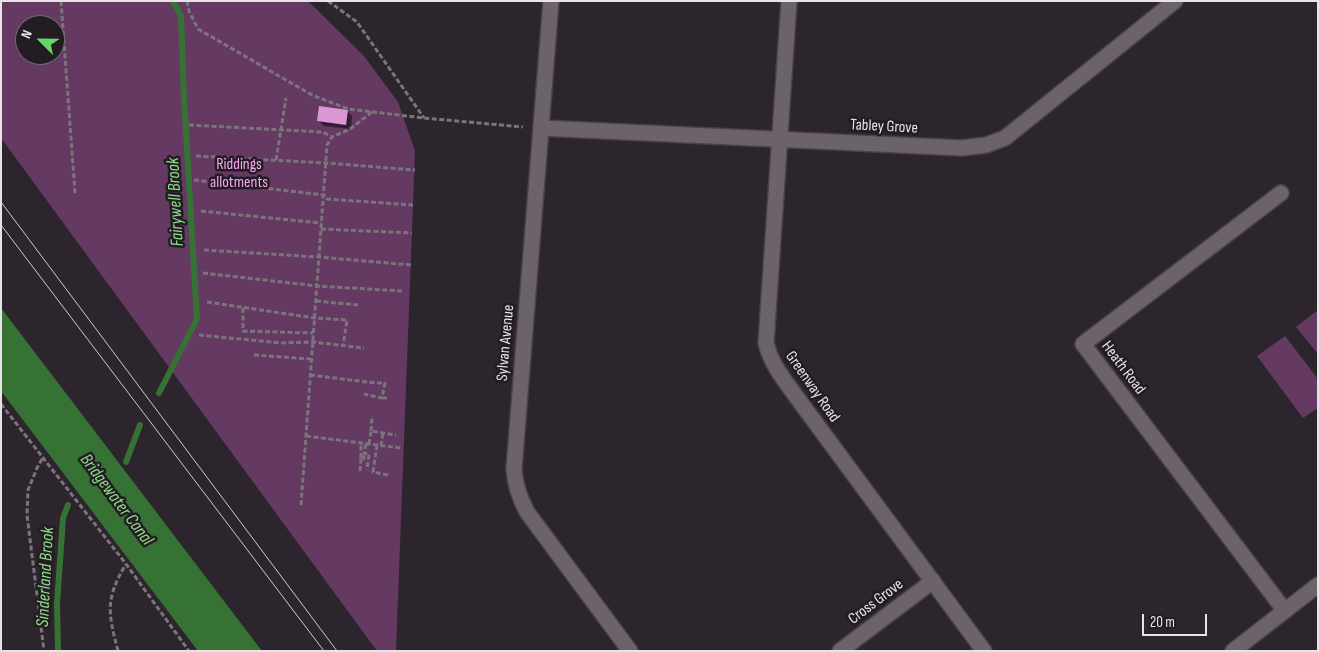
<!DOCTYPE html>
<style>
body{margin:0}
#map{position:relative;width:1319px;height:652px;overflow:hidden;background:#2d252d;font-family:"Sofia Sans Condensed",sans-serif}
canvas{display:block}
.frame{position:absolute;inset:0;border:2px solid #e8e3e8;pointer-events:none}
.north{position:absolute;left:15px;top:15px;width:50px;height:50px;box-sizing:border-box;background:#231c23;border:1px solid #726c72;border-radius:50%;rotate:293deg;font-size:14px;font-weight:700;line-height:20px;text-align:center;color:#e8e3e8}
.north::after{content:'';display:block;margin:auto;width:18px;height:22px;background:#68d465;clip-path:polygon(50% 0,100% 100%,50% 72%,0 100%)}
.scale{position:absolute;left:1142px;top:614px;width:65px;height:22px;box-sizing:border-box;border:2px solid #e8e3e8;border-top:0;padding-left:6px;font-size:15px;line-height:18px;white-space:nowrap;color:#e8e3e8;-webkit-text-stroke:4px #231c23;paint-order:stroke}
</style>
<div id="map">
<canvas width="1319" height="652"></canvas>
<div class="frame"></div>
<div class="north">N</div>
<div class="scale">20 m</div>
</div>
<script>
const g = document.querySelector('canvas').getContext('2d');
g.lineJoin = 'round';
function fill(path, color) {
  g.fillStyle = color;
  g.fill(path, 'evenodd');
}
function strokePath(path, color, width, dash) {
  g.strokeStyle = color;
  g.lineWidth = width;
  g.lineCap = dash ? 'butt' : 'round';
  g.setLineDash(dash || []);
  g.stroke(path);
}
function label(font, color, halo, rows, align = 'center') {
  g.font = font + ' "Sofia Sans Condensed",sans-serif';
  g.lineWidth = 5;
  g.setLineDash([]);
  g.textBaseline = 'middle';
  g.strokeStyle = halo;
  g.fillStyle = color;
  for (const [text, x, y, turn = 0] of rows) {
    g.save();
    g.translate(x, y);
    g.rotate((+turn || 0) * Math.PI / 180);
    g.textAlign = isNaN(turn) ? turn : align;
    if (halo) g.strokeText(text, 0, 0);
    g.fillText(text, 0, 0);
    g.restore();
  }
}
fill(new Path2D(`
 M 1,1 L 308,1 L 364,56 L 398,102 L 415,151 L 396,651 L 377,651 L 1,138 ZM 25,25 L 55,25 L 55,55 L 25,55 Z
 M 1318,310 L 1318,354 L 1296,327 Z
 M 1285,336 L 1318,379 L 1318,408 L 1303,418 L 1257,356 Z`), '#643962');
fill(new Path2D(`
 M 1,308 L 262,651 L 198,651 L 1,391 Z`), '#377235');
fill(new Path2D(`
 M 347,111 L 352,116 L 351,129 L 324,126 L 319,121 Z`), '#0007');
strokePath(new Path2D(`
 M 159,393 L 197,319 L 184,98 L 181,16 L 173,1
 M 126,462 L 140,425
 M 58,651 L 57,604 L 63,518 L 68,505`), '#377235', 6);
fill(new Path2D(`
 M 319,106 L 348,110 L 346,125 L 317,121 Z`), '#d998d4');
const minor = new Path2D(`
 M 551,1 L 514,469 C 515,485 519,497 527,512 L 630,651
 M 789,1 L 766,343 C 771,364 783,378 795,395 L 984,651
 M 541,128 L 962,148 L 986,145 L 1005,138 L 1175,1
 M 1281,193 L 1083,344 L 1285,611
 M 840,651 L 933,581
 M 1233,651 L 1318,585`);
strokePath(minor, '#484148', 18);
strokePath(new Path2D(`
 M 61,1 L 75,193
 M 187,1 L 189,11 L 198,29 L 312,95 L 348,109 L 424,118 L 523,127
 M 328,1 L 357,22 L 424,118
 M 189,125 L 323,132 L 332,137
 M 196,156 L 326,163 L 415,170
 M 276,160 L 286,98
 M 194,180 L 324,195 L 327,199 L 413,205
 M 201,211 L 321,223
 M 321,229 L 412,233
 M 204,250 L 319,257 L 411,265
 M 203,273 L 317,286 L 402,291
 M 316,301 L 358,305
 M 207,302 L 315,318 L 347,320 L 343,346
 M 243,308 L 243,331 L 313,333
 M 199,335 L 281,343 L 313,342 L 364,348
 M 254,355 L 311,359
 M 310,375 L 375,383 L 385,383 L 382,398 L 364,394
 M 382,398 L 388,398
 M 1,404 L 126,564 L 189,651
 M 371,431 L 372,416
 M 306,436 L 401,448
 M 366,444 L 364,453 L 369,454 L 367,470
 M 369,444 L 371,431 L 396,435
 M 377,445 L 373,472 L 388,475
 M 381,446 L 383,433
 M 361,458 L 361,444
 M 42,459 L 37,468 L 28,490 L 27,515 L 44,651
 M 360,471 L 361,458 L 364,459 L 364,453
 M 301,505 L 327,145 L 332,137 L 350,129 L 372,112
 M 118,651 C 108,613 105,599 126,564`), '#7b757b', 3, [5, 2.5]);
strokePath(minor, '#6c626b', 15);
strokePath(new Path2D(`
 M 1,202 L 337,651
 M 1,225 L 324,651`), '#d0cad0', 1);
label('16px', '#e8e3e8', '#231c23', [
 ["Tabley Grove",884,127,3],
 ["Sylvan Avenue",506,343,-85],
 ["Heath Road",1123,368,53],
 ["Greenway Road",812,387,55],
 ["Cross Grove",876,602,-37]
]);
label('16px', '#faa5f4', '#231c23', [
 ["Riddings",239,165],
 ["allotments",239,183]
]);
label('italic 18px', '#8ddd88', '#231c23', [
 ["Fairywell Brook",176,202,-93],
 ["Bridgewater Canal",116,500,53],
 ["Sinderland Brook",46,577,-87]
]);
</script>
